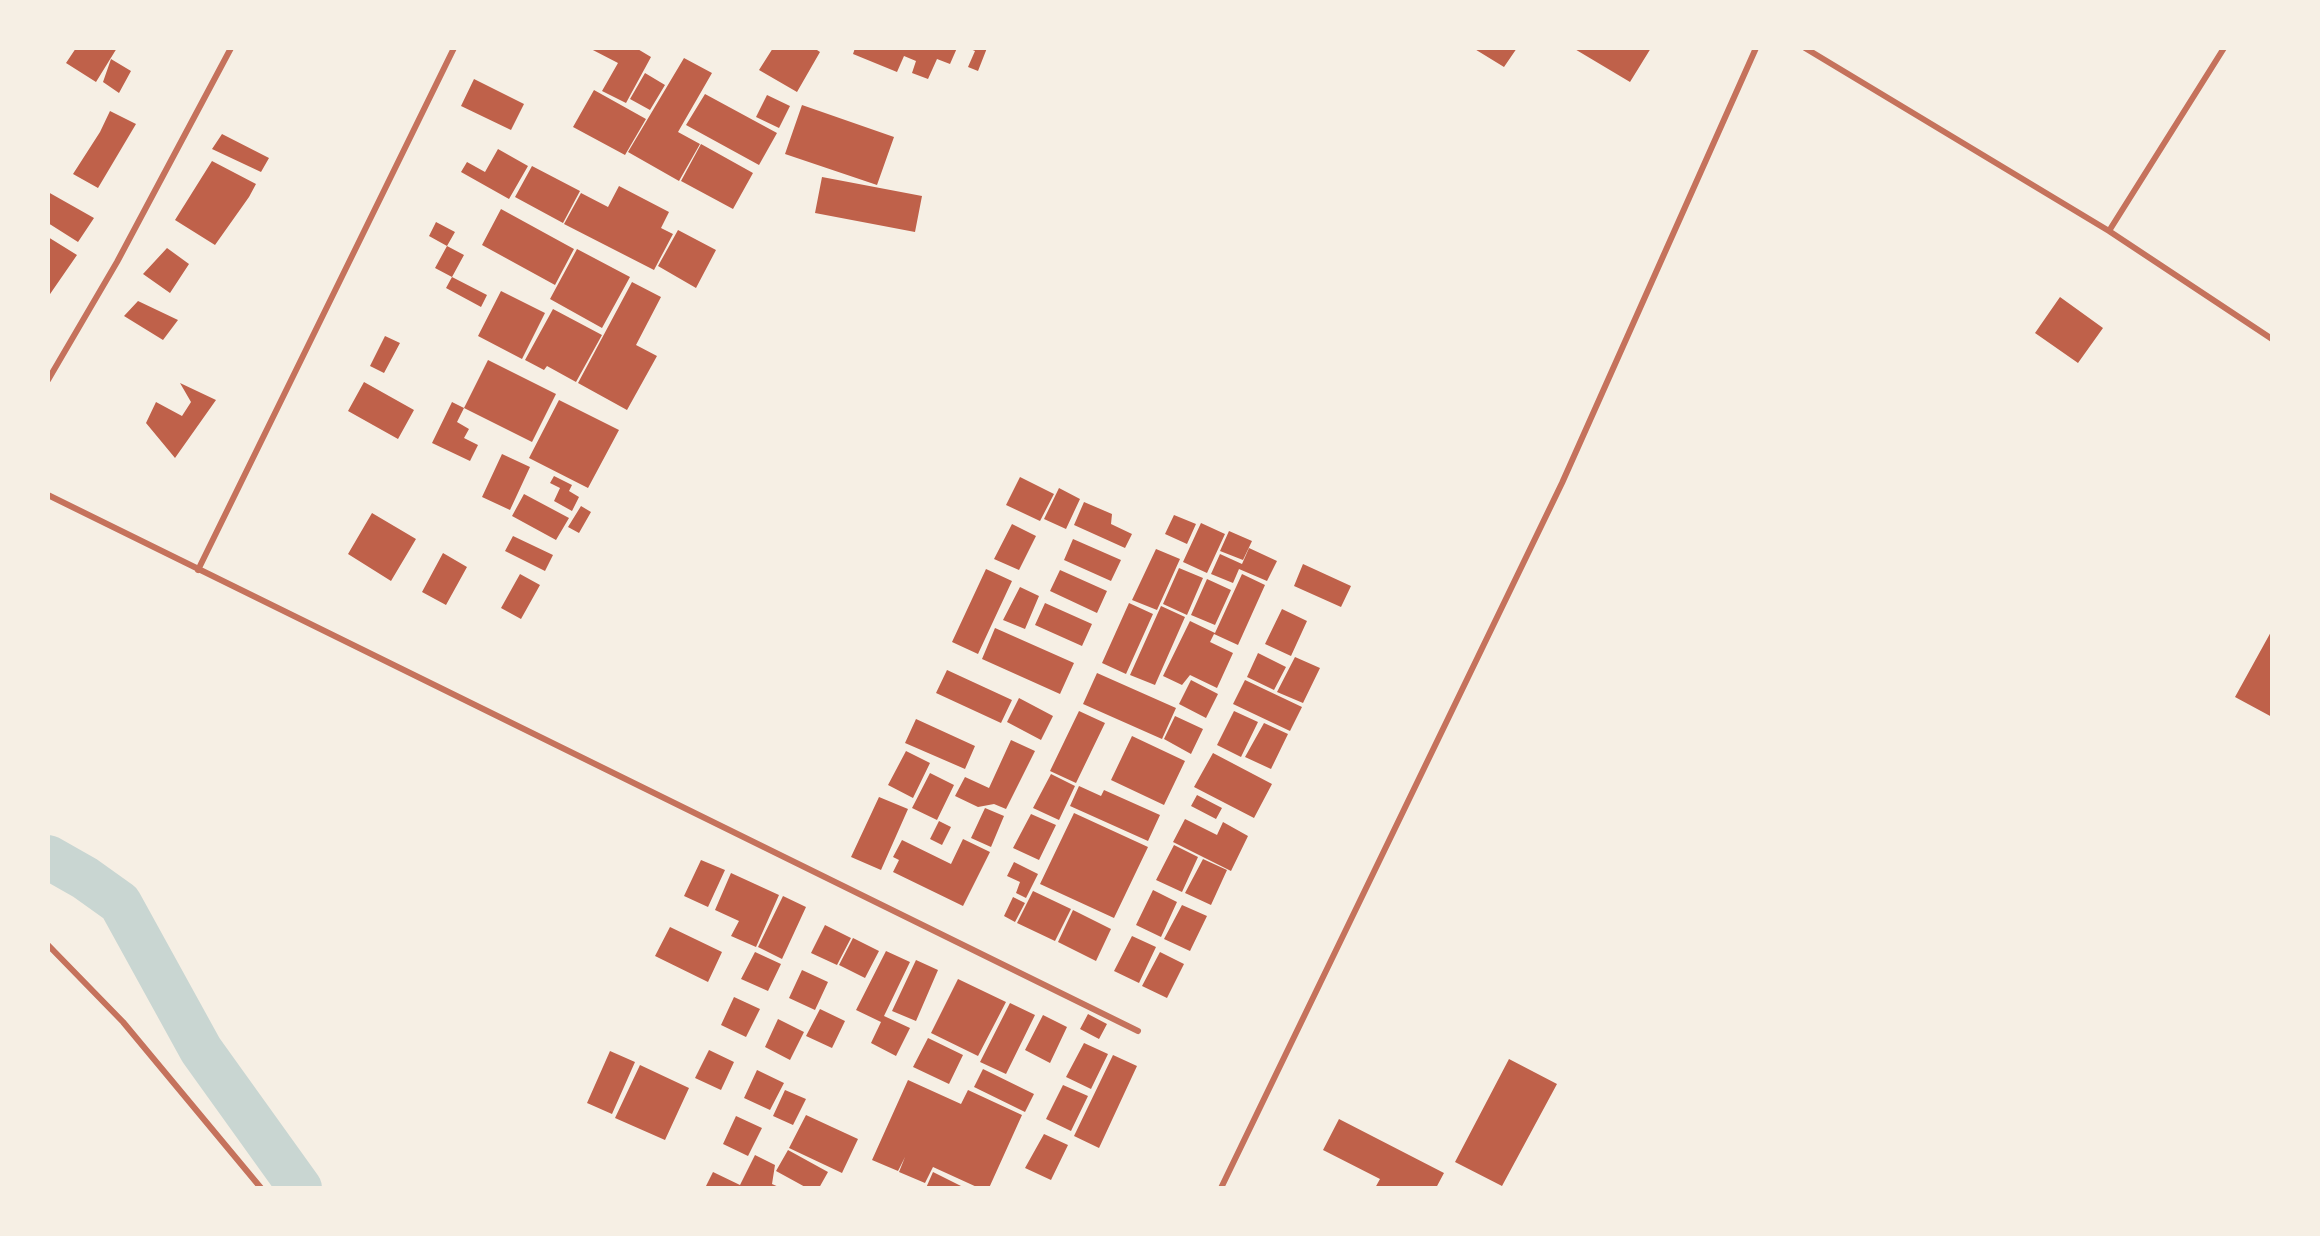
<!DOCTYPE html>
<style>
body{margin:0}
#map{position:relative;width:2320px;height:1236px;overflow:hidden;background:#f6efe4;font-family:"Golos Text",sans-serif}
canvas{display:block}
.frame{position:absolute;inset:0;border:50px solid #f6efe4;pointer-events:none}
</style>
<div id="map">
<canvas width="2320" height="1236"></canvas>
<div class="frame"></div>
</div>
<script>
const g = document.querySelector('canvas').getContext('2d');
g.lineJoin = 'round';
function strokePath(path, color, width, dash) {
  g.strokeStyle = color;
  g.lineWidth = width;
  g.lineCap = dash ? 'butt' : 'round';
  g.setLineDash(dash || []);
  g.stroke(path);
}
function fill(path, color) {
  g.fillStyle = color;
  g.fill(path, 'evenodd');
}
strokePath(new Path2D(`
 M 48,857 L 85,878 L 120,903 L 201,1050 L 300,1188`), '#c9d6d2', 44);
fill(new Path2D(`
 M 76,48 L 117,48 L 96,82 L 66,63 Z
 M 589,48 L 636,48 L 651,57 L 626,103 L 602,91 L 618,63 Z
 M 773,48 L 814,48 L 820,52 L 797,92 L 759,70 Z
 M 855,48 L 957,48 L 950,64 L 937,59 L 928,79 L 912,73 L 916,61 L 904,56 L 897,72 L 853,54 Z
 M 968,48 L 987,48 L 978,71 L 968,67 L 975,51 Z
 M 1473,48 L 1517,48 L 1504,67 Z
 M 1573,48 L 1651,48 L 1630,82 Z
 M 684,58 L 712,73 L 678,132 L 700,144 L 679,181 L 628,152 Z
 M 111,59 L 131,71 L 119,93 L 103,82 Z
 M 645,73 L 665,85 L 650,110 L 630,99 Z
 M 474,79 L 524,104 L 511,130 L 461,106 Z
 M 594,90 L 646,119 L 625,155 L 573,127 Z
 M 705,94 L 777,133 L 759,165 L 686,125 Z
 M 767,95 L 790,106 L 779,128 L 756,117 Z
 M 802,105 L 894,137 L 877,185 L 785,154 Z
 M 110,111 L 136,124 L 98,188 L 73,174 L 100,132 Z
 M 222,134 L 269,158 L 261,172 L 212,149 Z
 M 701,144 L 753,173 L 733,209 L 681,181 Z
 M 498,149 L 528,166 L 509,199 L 461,172 L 467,162 L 485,172 Z
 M 212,161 L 256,184 L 249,197 L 215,245 L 175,220 Z
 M 532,166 L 580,191 L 563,223 L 515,197 Z
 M 822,177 L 922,196 L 915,232 L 815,213 Z
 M 619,186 L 669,212 L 661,228 L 673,234 L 654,270 L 564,224 L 581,193 L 608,207 Z
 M 48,192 L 94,218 L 78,242 L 48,223 Z
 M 501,209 L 574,249 L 555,285 L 482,245 Z
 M 436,222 L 455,232 L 447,246 L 429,236 Z
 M 678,230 L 716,250 L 696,288 L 658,266 Z
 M 48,237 L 77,255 L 48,297 Z
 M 447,246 L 464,255 L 452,277 L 487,295 L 481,307 L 446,288 L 452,277 L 435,268 Z
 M 167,248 L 189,264 L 170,293 L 143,274 Z
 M 577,249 L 630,277 L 602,328 L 550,299 Z
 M 632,282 L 661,297 L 636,345 L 657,356 L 627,410 L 578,383 Z
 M 501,291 L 545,313 L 522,359 L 478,336 Z
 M 2060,297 L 2103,328 L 2078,363 L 2035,333 Z
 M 138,301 L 178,320 L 163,340 L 124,316 Z
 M 553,309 L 602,335 L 576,382 L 547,366 L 544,370 L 525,360 Z
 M 385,336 L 400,343 L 384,373 L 370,366 Z
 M 488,360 L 556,394 L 532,442 L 464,408 L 457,422 L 469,429 L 464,438 L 478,445 L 470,461 L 432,443 L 452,402 L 464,408 Z
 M 364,382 L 414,410 L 398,439 L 348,411 Z
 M 180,383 L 216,400 L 175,458 L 146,423 L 156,402 L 182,416 L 191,402 Z
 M 559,400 L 619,430 L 588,488 L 529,458 Z
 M 502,454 L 530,467 L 510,510 L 482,497 Z
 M 554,476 L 572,485 L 569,491 L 579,497 L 572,511 L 554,501 L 560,488 L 550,483 Z
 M 1020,477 L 1054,494 L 1040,521 L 1006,505 Z
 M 1059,488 L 1080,499 L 1066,529 L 1044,519 Z
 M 524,494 L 569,518 L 556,540 L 512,516 Z
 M 1084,502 L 1112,514 L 1111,524 L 1132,534 L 1125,548 L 1074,525 Z
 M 581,506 L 591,512 L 579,533 L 568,527 Z
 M 372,513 L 416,539 L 391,581 L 348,554 Z
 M 1174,515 L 1196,524 L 1187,544 L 1165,534 Z
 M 1201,523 L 1225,534 L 1207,573 L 1183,562 Z
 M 1012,524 L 1036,536 L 1019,570 L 994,559 Z
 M 1229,531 L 1252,541 L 1243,560 L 1220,551 Z
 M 513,536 L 553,555 L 545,571 L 505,551 Z
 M 1073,539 L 1121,560 L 1111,581 L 1064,560 Z
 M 1249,548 L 1277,561 L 1267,581 L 1239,569 L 1233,583 L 1211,574 L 1220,554 L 1242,564 Z
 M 1156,549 L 1180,559 L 1157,610 L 1132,600 Z
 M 443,553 L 467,567 L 446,605 L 422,592 Z
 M 1303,564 L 1351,586 L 1341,607 L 1294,586 Z
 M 1179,568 L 1203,578 L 1187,615 L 1163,604 Z
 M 986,569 L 1012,581 L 978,654 L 952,642 Z
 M 1060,570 L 1107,591 L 1097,613 L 1050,591 Z
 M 520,574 L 540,585 L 521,619 L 501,608 Z
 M 1242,574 L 1265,585 L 1238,645 L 1214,634 L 1210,642 L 1233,653 L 1217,688 L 1190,675 L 1182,685 L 1163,676 L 1190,621 L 1215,633 Z
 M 1207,579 L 1231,590 L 1215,625 L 1191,615 Z
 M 1020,587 L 1039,596 L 1025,629 L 1003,620 Z
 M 1045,603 L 1092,624 L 1082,646 L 1035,625 Z
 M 1129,603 L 1153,614 L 1126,674 L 1102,663 Z
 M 1161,606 L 1185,617 L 1155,685 L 1130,675 Z
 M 1282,609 L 1307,621 L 1291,656 L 1265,644 Z
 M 995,628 L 1074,663 L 1060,694 L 982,659 Z
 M 2272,630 L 2272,717 L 2235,697 Z
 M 1258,653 L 1286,667 L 1274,690 L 1247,677 Z
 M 1295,657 L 1320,668 L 1303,703 L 1277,692 Z
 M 947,670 L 1012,700 L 1001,723 L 936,693 Z
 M 1097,673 L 1176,708 L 1162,739 L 1083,704 Z
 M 1191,680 L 1218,694 L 1206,718 L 1179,704 Z
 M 1245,680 L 1302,707 L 1290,731 L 1233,704 Z
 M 1019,698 L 1053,716 L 1041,740 L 1007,722 Z
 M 1079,711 L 1105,723 L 1076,783 L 1050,771 Z
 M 1234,711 L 1258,722 L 1241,757 L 1217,745 Z
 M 1175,716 L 1203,729 L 1191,754 L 1164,739 Z
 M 916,719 L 975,746 L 965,769 L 905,743 Z
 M 1264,723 L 1288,734 L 1271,769 L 1245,757 Z
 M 1132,736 L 1185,761 L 1164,805 L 1111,780 Z
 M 1011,740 L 1035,751 L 1006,809 L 994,804 L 978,807 L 955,796 L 965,777 L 989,788 Z
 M 906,751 L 930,763 L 913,798 L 888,785 Z
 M 1213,753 L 1272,784 L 1254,818 L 1194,787 Z
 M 930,773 L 954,785 L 937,820 L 912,808 Z
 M 1051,774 L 1075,786 L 1059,820 L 1033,808 Z
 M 1079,786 L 1101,796 L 1104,790 L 1160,815 L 1148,841 L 1070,806 Z
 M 1197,795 L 1222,808 L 1216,819 L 1191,806 Z
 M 879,797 L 908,809 L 881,870 L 851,857 Z
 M 985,808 L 1004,816 L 991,847 L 971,838 Z
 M 1074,813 L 1148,847 L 1114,918 L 1040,884 Z
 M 1031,814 L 1056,825 L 1039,860 L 1013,848 Z
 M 1185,819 L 1217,835 L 1223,822 L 1248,836 L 1231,871 L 1173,842 Z
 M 939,821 L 951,827 L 942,845 L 930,839 Z
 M 963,839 L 990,852 L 963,906 L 893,872 L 899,860 L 893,857 L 902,840 L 951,864 Z
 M 1174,845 L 1198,857 L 1182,892 L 1156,880 Z
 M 1203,859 L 1227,870 L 1211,905 L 1185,893 Z
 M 701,860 L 725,870 L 708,907 L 684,896 Z
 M 1014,862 L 1038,874 L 1026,898 L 1016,893 L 1020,882 L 1007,876 Z
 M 731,873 L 779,895 L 756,947 L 731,936 L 739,921 L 715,910 Z
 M 1153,890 L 1177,902 L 1161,937 L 1136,925 Z
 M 1033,891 L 1071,909 L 1055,941 L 1017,923 Z
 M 783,896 L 806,907 L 782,959 L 758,947 Z
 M 1013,897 L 1025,903 L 1015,922 L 1004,916 Z
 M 1182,905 L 1207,916 L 1190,951 L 1164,939 Z
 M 1073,910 L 1111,929 L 1096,961 L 1058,942 Z
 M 825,925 L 851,938 L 837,965 L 811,953 Z
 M 670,927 L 722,952 L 708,982 L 655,956 Z
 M 1132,936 L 1156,947 L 1139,983 L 1114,971 Z
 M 853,938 L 879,951 L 865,978 L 839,965 Z
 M 886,951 L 910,962 L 884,1016 L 910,1028 L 896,1056 L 871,1043 L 881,1022 L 856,1010 Z
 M 755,952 L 781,964 L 768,991 L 741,979 Z
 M 1160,952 L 1184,964 L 1167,998 L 1142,986 Z
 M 916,960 L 938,970 L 916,1021 L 892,1011 Z
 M 802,970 L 828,982 L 815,1010 L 789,998 Z
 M 958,979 L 1006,1002 L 978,1056 L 931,1033 Z
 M 734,997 L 760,1009 L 746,1037 L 721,1025 Z
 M 1010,1003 L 1035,1015 L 1006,1074 L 980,1062 Z
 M 820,1009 L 845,1021 L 832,1048 L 806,1036 Z
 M 1088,1014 L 1107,1024 L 1099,1039 L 1080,1029 Z
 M 1043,1015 L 1067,1027 L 1050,1063 L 1025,1050 Z
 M 778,1019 L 804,1032 L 790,1060 L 765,1047 Z
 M 928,1038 L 963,1055 L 949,1084 L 913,1067 Z
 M 1084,1043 L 1108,1054 L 1091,1089 L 1066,1077 Z
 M 709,1050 L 734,1062 L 721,1090 L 695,1078 Z
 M 610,1051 L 635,1062 L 612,1114 L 587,1103 Z
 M 1113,1055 L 1137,1066 L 1099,1148 L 1074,1136 Z
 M 1509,1059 L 1557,1084 L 1502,1186 L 1455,1162 Z
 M 640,1065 L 689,1088 L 665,1140 L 615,1118 Z
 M 983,1069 L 1034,1094 L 1025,1112 L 974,1087 Z
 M 757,1070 L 784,1083 L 770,1110 L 744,1098 Z
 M 908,1080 L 961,1104 L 968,1090 L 1022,1115 L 989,1188 L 979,1188 L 933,1167 L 925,1183 L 899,1172 L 905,1157 L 898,1171 L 872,1160 Z
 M 1063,1085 L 1088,1096 L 1071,1131 L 1046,1119 Z
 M 785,1090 L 806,1099 L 793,1125 L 773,1116 Z
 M 806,1115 L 858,1139 L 842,1173 L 789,1148 Z
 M 736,1116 L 762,1128 L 748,1156 L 723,1144 Z
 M 1339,1119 L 1444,1173 L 1436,1188 L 1375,1188 L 1380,1179 L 1323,1150 Z
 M 1044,1134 L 1068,1145 L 1051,1180 L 1025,1168 Z
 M 788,1150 L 828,1172 L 819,1188 L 807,1188 L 776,1171 Z
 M 755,1155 L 775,1165 L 772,1184 L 781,1188 L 705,1188 L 713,1172 L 740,1185 Z
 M 933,1172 L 965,1188 L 926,1188 Z`), '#bf614a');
strokePath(new Path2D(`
 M 1805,48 L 2109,231 L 2272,339
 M 2109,231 L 2224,48
 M 48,380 L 117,262 L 231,48
 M 48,495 L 1138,1031
 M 198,570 L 454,48
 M 48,945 L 123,1022 L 261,1188
 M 1221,1188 L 1562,483 L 1756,48`), '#c5725c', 6);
</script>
